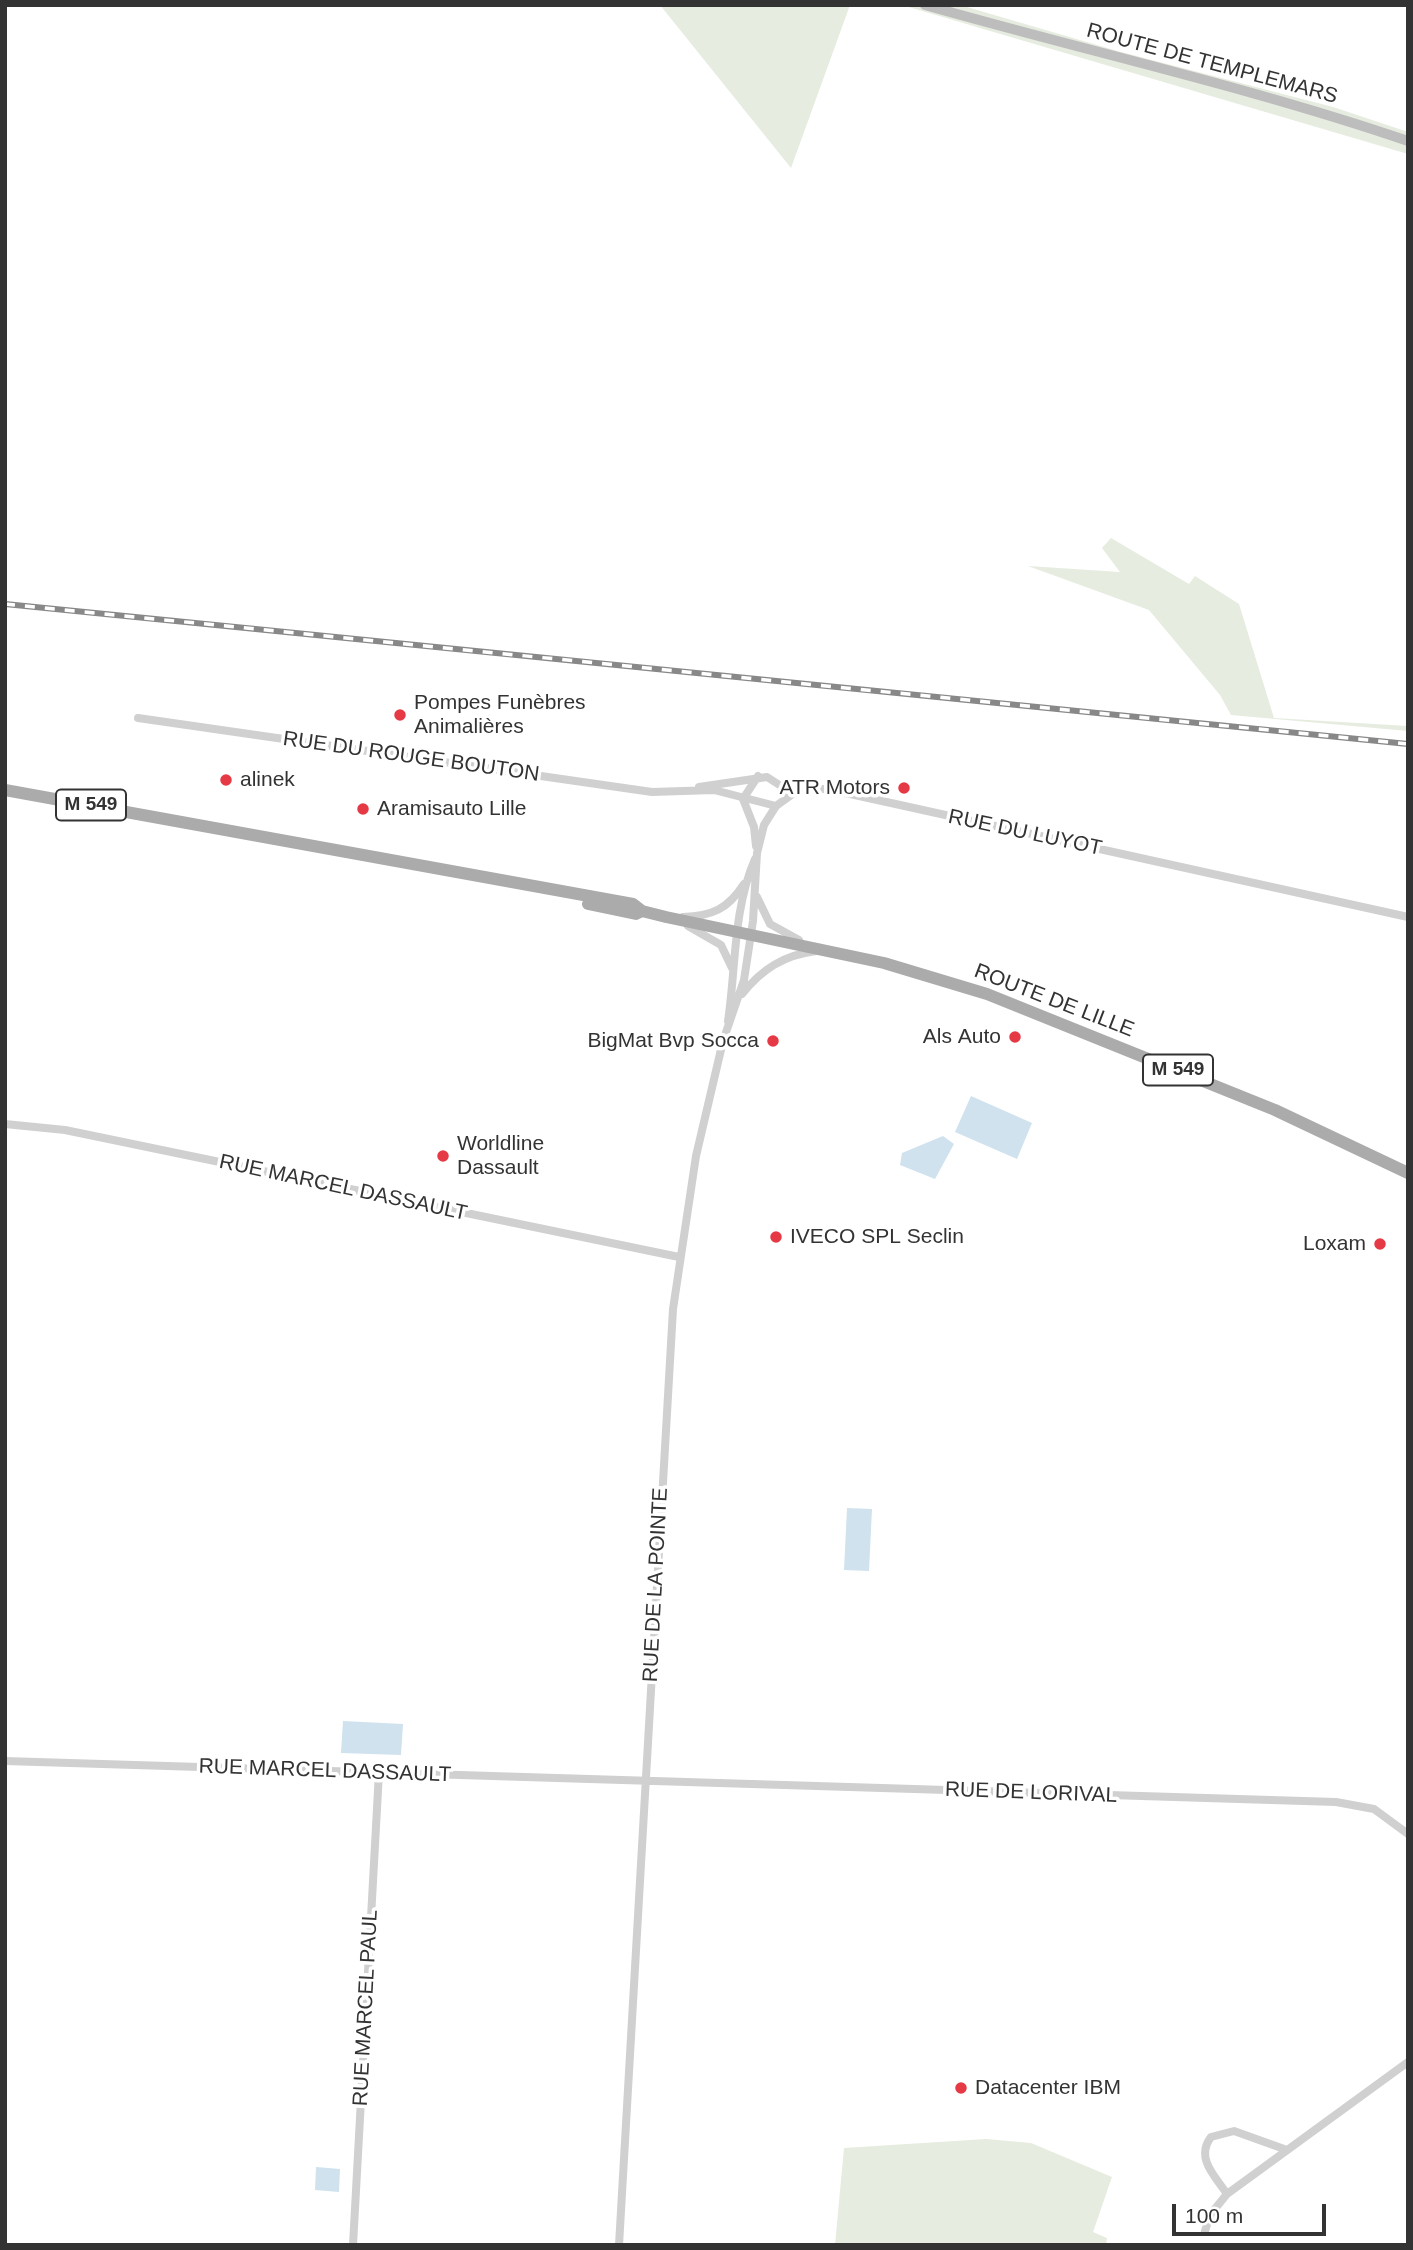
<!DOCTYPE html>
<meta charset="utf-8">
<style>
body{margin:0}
#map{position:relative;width:1413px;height:2250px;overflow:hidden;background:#fff;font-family:Helvetica,sans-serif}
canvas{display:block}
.frame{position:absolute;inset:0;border:7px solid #333;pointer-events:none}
.scale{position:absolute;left:1172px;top:2204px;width:154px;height:32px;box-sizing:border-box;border:4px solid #333;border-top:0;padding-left:9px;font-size:21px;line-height:24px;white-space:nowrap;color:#333;-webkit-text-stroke:5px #fff;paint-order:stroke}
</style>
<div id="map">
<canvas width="1413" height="2250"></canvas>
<div class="frame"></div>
<div class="scale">100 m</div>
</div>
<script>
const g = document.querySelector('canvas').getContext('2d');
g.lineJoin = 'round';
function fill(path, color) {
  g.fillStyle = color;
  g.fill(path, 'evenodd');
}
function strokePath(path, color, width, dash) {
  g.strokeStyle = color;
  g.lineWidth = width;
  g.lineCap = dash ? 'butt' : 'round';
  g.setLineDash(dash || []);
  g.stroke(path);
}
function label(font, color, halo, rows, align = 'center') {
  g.font = font + ' Helvetica,sans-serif';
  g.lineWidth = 7;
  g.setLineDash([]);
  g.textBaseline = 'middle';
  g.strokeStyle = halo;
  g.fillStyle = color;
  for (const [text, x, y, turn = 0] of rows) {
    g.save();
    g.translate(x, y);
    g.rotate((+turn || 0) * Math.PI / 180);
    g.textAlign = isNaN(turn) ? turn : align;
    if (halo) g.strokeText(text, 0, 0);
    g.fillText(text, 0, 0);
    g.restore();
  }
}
fill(new Path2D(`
 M 660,5 L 850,5 L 791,168 Z
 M 902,5 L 960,5 L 1121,52 L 1333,107 L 1408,132 L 1408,154 Z
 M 1111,538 L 1189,584 L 1195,576 L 1239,604 L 1274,718 L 1408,726 L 1408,731 L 1231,715 L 1220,695 L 1149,610 L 1028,566 L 1120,572 L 1102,548 Z
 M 986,2139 L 1031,2143 L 1112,2177 L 1093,2232 L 1107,2238 L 1106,2245 L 835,2245 L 844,2148 Z`), '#e6ecdf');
fill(new Path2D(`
 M 971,1096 L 1032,1123 L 1017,1159 L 955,1132 Z
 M 943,1136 L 954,1144 L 935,1179 L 900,1165 L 902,1153 Z
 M 847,1508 L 872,1509 L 869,1571 L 844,1570 Z
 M 343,1721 L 403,1724 L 401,1755 L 341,1753 Z
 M 316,2167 L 340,2169 L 339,2192 L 315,2190 Z`), '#cfe2ee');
strokePath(new Path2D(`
 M 138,718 L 652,792 L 714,790 L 776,806
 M 699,787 L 767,777 L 781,786 L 788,796
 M 743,799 L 754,827 L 756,846
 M 743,799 L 758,776
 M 757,897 L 770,924 L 799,940
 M 683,917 C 712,916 728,909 744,884
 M 688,926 L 721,945 L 732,968
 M 742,994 C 762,969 784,955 816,951
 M 728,1021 C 736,968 733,909 755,859
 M 5,1124 L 65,1130 L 679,1257
 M 5,1761 L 1336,1802 L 1374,1809 L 1408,1834
 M 1227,2194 C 1215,2176 1195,2158 1211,2137 L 1234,2131 L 1287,2150
 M 1205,2231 L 1210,2215 L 1227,2194 L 1408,2062
 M 353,2245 L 379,1772
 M 619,2245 L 673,1309 L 696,1156 L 723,1041 L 744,980 L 753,921 L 757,853 L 764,825 L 776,806 L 794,793 L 813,788 L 832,790 L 1408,917`), '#d0d0d0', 8);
strokePath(new Path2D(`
 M 925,5 C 1086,51 1250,87 1408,141`), '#bdbdbd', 10);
strokePath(new Path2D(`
 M 5,790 L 633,904 L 642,911 L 666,917 L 884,963 L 987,994 L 1275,1110 L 1408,1173
 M 588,904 L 636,914 L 642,911`), '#ababab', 12);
const rail = new Path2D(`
 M 5,604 L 1408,744`);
strokePath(rail, '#888', 6);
strokePath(rail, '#fff', 3.5, [10]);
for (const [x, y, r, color] of [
 [400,715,7,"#e63946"],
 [226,780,7,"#e63946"],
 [904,788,7,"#e63946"],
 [363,809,7,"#e63946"],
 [1015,1037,7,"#e63946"],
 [773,1041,7,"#e63946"],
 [443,1156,7,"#e63946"],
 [776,1237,7,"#e63946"],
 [1380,1244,7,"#e63946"],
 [961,2088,7,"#e63946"]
]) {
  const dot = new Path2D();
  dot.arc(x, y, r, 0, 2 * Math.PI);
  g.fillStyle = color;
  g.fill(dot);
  strokePath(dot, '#fff', 2.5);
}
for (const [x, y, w] of [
 [91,805,70],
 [1178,1070,70]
]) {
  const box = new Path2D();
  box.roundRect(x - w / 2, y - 15.5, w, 31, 5);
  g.fillStyle = '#fff';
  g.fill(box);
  strokePath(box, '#333', 2);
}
label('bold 19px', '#333', null, [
 ["M 549",91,805],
 ["M 549",1178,1070]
]);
label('21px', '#333', '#fff', [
 ["ROUTE DE TEMPLEMARS",1212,64,15],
 ["RUE DU ROUGE BOUTON",411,757,8],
 ["RUE DU LUYOT",1025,833,12],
 ["ROUTE DE LILLE",1054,1001,21],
 ["RUE MARCEL DASSAULT",343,1188,12],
 ["RUE DE LA POINTE",656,1585,-87],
 ["RUE MARCEL DASSAULT",325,1771,2],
 ["RUE DE LORIVAL",1031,1793,2],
 ["RUE MARCEL PAUL",366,2008,-87]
]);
label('21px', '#333', '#fff', [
 ["Pompes Funèbres",414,703],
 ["Animalières",414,727],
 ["alinek",240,780],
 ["ATR Motors",890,788,"right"],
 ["Aramisauto Lille",377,809],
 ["Als Auto",1001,1037,"right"],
 ["BigMat Bvp Socca",759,1041,"right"],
 ["Worldline",457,1144],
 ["Dassault",457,1168],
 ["IVECO SPL Seclin",790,1237],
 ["Loxam",1366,1244,"right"],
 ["Datacenter IBM",975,2088]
], 'left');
</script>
